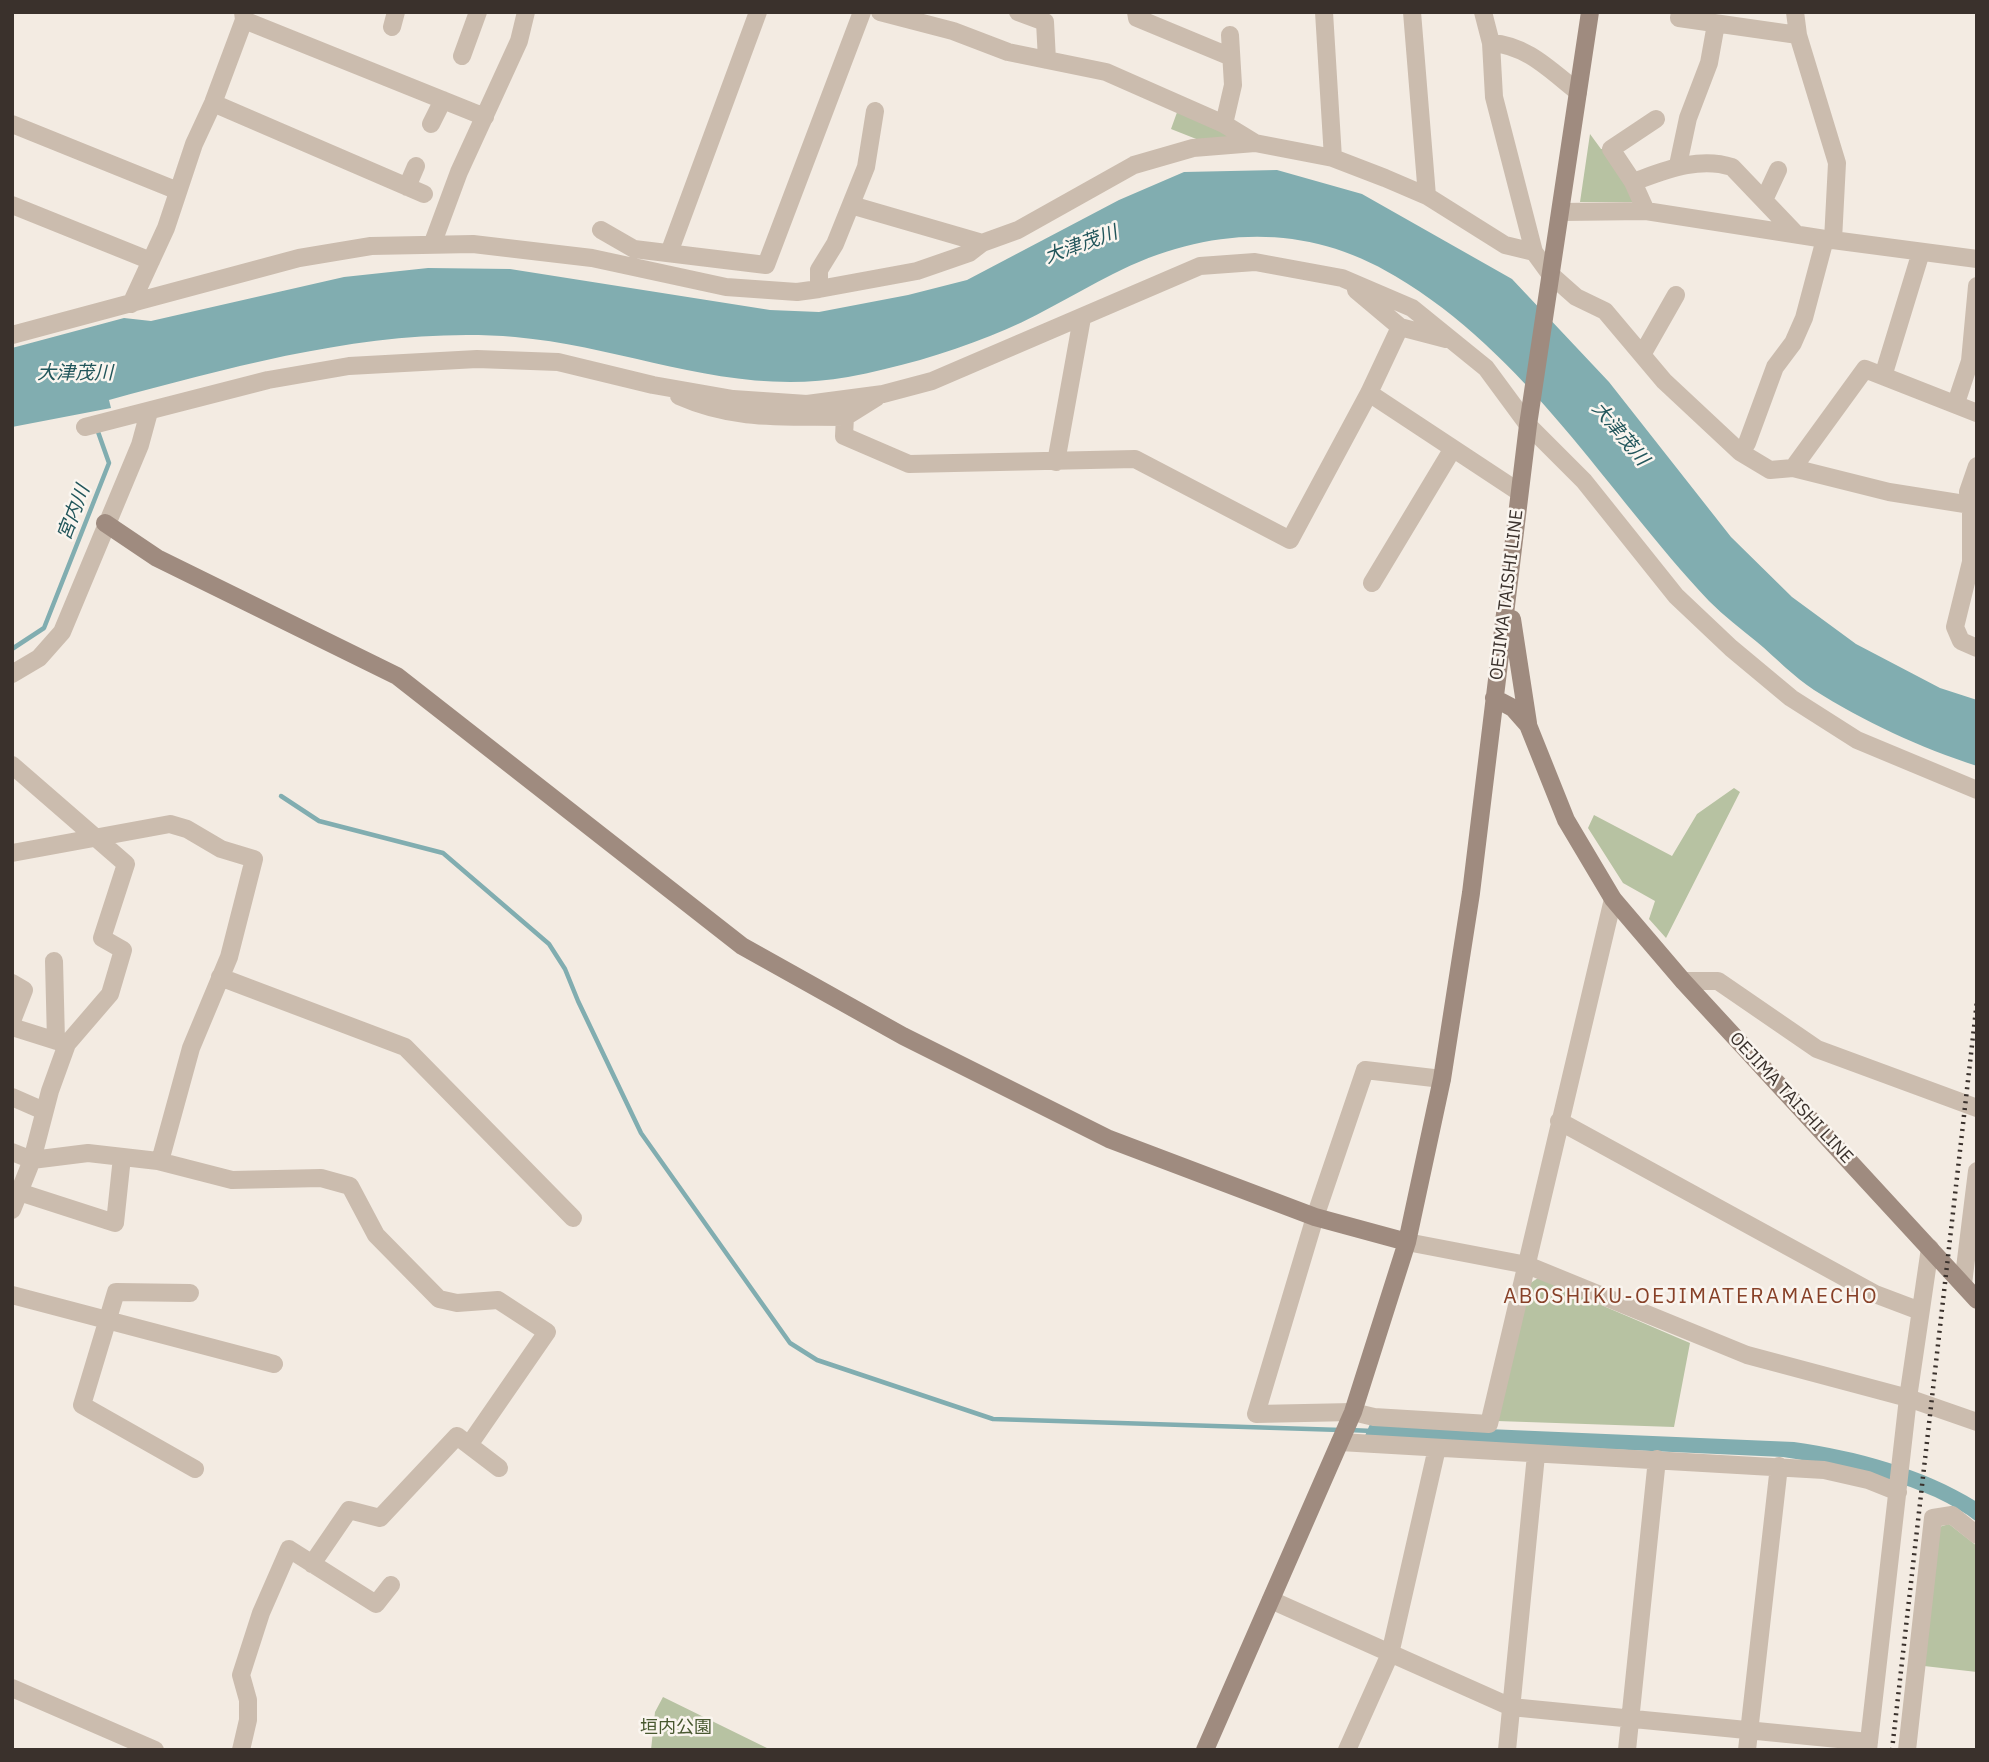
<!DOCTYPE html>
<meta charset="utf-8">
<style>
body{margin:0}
#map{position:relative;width:1989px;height:1762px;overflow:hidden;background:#f3ebe2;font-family:"IBM Plex Sans",sans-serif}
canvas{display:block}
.frame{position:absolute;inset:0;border:14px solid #3a312c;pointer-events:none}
</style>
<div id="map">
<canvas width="1989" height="1762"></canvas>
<div class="frame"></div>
</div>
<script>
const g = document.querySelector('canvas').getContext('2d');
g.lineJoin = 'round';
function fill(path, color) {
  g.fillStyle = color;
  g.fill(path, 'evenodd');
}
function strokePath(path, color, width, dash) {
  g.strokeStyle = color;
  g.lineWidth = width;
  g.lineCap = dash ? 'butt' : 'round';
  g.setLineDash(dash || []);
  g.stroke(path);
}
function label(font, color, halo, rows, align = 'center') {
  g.font = font + ' "IBM Plex Sans","Noto Sans JP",sans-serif';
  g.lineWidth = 5;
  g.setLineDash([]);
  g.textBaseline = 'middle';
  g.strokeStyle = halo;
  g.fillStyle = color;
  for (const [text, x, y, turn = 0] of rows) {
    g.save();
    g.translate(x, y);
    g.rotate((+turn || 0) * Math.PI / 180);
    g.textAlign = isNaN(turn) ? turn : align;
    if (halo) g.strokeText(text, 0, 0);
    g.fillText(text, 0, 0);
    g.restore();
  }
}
fill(new Path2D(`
 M 1180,104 L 1255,143 L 1214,146 L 1171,129 Z
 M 1590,134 L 1601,149 L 1606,149 L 1636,202 L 1580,202 Z
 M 1734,788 L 1740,792 L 1666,938 L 1649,919 L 1655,901 L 1623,883 L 1588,828 L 1594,815 L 1672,856 L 1697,814 Z
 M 1538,1278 L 1690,1343 L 1674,1427 L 1497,1421 L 1529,1284 Z
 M 1949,1524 L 1977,1546 L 1977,1672 L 1924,1666 L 1939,1527 Z
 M 663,1697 L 771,1750 L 651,1750 L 655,1712 Z`), '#b7c2a2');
fill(new Path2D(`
 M 1277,170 L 1362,194 L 1512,279 L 1609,382 L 1731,537 L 1792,597 L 1856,644 L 1940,688 L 1977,700 L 1977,766 C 1921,748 1863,721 1814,690 C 1794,677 1776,658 1757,642 C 1741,629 1724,616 1709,601 C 1606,491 1527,354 1395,276 C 1304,221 1205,227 1113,274 C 1073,294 1032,320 990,336 C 945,354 896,368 848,377 C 731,398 629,347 515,337 C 378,326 240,365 109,400 L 111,408 L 12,427 L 12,348 L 124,318 L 151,321 L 344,277 L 428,268 L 510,269 L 770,310 L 819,312 L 908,295 L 967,280 L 1119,200 L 1184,172 Z
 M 1370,1424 L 1794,1442 C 1857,1451 1922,1468 1977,1502 L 1977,1522 C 1930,1484 1842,1466 1783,1457 L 1364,1438 Z`), '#81adb0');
strokePath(new Path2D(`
 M 12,649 L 44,628 L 109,463 L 97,429
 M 281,796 L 319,821 L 443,853 L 549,944 L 565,969 L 578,1001 L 641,1133 L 790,1343 L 817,1360 L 993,1419 L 1341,1430
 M 1350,1430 L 1372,1431`), '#81adb0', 4.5);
strokePath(new Path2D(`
 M 880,12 L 953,31 L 1008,52 L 1106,72 L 1224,124 L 1255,143
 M 1018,12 L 1045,22 L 1047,60
 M 1136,12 L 1137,18 L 1231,57
 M 1324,12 L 1333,158
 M 1412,12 L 1427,196
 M 1483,12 L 1491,43 L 1494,97 L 1534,252
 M 1680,12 L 1679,18 L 1798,35
 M 1795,12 L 1798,35 L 1837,163 L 1833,240
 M 244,20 L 485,117
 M 392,27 L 396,12
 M 1491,43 C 1527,45 1551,71 1578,92
 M 462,56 L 478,12
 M 213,103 L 424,194
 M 12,124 L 178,191
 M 431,124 L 443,100
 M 1224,124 L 1233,85 L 1230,35
 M 1678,165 L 1688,118 L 1709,63 L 1716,24
 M 1633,182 C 1664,171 1698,156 1732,167 L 1796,234
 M 407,187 L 416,166
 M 1764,200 L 1778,170
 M 12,205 L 151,261
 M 851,205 L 982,243
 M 1646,211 L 1633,182 L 1611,149 L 1656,119
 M 1561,212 L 1646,211 L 1825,239 L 1977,259
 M 601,230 L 634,249 L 766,265 L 862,12
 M 432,245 L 459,172 L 519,41 L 526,12
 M 669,253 L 758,12
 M 819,289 L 819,270 L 835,244 L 866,167 L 875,111
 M 1356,290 L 1400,327 L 1446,339
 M 131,304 L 166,228 L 194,144 L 213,103 L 244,20 L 243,12
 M 12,335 L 299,258 L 371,246 L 473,244 L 592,258 L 726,287 L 797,292 L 819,289 L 917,271 L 969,253 L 982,243 L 1018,230 L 1134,165 L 1193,148 L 1255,143 L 1333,158 L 1385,178 L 1427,196 L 1505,245 L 1534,252 L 1550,274 L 1576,297 L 1605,311 L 1664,381 L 1740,452 L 1770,470 L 1793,468 L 1865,369 L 1977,413
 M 1643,353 L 1676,295
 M 1884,373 L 1921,252
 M 1369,393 L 1519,492
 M 679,396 C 735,421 784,416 845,417
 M 877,397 L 845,417 L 844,436 L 909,464 L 1135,459 L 1290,540 L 1369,393 L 1400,327
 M 1956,403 L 1970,361 L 1977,286
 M 85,427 L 268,380 L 349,366 L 477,359 L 558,362 L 653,385 L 733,399 L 807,404 L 883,394 L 932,381 L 1200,266 L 1255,262 L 1342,278 L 1412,308 L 1486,368 L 1528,425 L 1584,481 L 1676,596 L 1731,648 L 1791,698 L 1857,740 L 1977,790
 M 1740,452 L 1747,443 L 1775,367 L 1793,343 L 1804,318 L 1825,239
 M 1056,462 L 1082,318
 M 1977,466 L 1968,492 L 1971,505 L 1971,562 L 1955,627 L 1961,641 L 1977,648
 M 1793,468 L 1889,492 L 1971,505
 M 1372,583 L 1452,450
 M 12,674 L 39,658 L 62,632 L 140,445 L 149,412
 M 12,765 L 126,864 L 102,938 L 123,950 L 110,994 L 67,1044 L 50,1091 L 32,1160 L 12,1210
 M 12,853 L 170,824 L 187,829 L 221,849 L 254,859 L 229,957 L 191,1048 L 160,1161
 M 54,961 L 56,1041
 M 220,977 L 405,1047 L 573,1218
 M 1683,981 L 1718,981 L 1817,1049 L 1977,1108
 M 12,983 L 24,990 L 12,1021
 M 12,1027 L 66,1044
 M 1442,1079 L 1365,1070 L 1315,1217 L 1256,1414 L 1353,1412 L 1374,1417 L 1489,1424 L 1613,899
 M 12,1097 L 44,1111
 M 1559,1121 L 1875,1294 L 1920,1311
 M 12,1152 L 32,1160 L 88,1153 L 158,1161 L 232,1180 L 321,1178 L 350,1186 L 376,1235 L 439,1299 L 457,1303 L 498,1300 L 547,1332 L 469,1445
 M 19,1192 L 115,1223 L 122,1157
 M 1407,1242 L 1527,1265 L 1747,1355 L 1908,1398 L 1977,1422
 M 1963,1284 L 1977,1171
 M 190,1293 L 116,1292 L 82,1405 L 195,1469
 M 12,1295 L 274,1364
 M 1340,1442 L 1824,1470 L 1868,1480 L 1898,1492
 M 312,1564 L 349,1510 L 380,1518 L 457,1436 L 499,1468
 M 1271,1600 L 1511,1707 L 1869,1742
 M 12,1688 L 155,1750
 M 241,1750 L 248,1720 L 248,1700 L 241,1675 L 261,1613 L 289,1549 L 376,1604 L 391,1585
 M 1347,1750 L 1390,1654 L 1437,1448
 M 1507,1750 L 1536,1455
 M 1627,1750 L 1657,1459
 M 1747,1750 L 1779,1466
 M 1868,1750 L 1908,1398 L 1930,1248
 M 1907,1750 L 1933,1518 L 1952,1515 L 1977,1535`), '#cbbcae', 18);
strokePath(new Path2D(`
 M 105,523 L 157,558 L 397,676 L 742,946 L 903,1036 L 1109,1139 L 1315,1217 L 1407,1242
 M 1512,619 L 1528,723
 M 1494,698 L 1513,708 L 1528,725 L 1566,820 L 1613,899 L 1683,981 L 1977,1300
 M 1205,1750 L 1353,1412 L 1407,1242 L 1442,1079 L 1471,893 L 1528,425 L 1590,12`), '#9f8b7f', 18);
strokePath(new Path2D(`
 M 1892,1750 L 1977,1001`), '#3a312c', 4.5, [2, 5]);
label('18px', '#3a312c', '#faf5ef', [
 ["OEJIMA TAISHI LINE",1507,595,-83],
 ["OEJIMA TAISHI LINE",1791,1098,47]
]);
label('18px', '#485830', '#faf5ef', [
 ["垣内公園",676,1728]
]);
label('italic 19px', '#22565b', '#faf5ef', [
 ["大津茂川",1081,245,-20],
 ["大津茂川",75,374],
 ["大津茂川",1620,434,50],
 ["宮内川",74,513,-69]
]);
g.letterSpacing = '2px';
label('21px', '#874027', '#faf5ef', [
 ["ABOSHIKU-OEJIMATERAMAECHO",1691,1297]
]);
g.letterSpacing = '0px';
</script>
